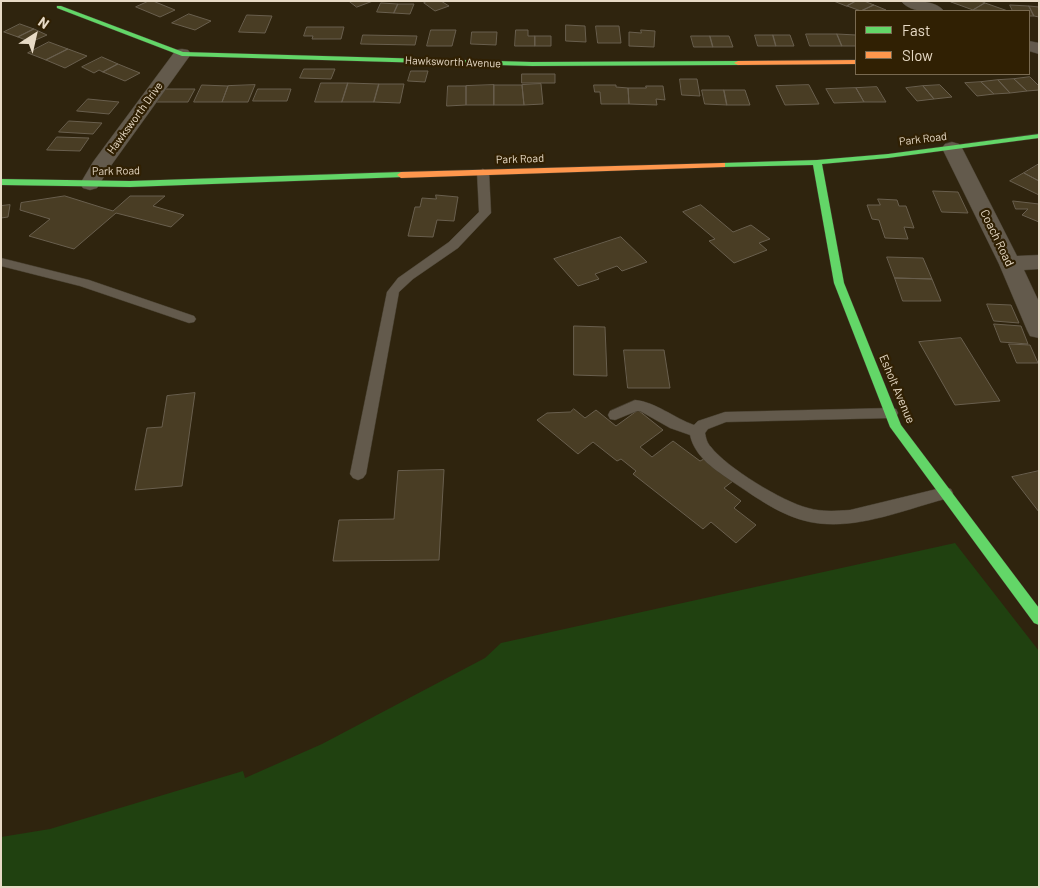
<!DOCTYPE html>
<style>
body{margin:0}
#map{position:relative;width:1040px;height:888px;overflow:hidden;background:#2f240e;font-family:Barlow,sans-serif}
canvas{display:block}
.frame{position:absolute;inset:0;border:2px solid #e7dac6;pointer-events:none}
.legend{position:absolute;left:855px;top:10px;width:175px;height:65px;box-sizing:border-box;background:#302003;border:1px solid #796a51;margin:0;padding:6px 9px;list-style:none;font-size:15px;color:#e7dac6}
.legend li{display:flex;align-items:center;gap:10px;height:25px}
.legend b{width:25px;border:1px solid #796a51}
.north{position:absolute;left:10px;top:10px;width:50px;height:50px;-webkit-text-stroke:4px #302003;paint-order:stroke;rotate:35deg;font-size:14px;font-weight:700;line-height:20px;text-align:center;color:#e7dac6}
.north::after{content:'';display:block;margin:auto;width:18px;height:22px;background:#e7dac6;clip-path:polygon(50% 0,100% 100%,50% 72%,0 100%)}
</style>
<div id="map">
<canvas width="1040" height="888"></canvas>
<div class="frame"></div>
<ul class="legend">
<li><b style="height:6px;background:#63d668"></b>Fast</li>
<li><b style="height:6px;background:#ff974d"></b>Slow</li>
</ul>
<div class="north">N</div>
</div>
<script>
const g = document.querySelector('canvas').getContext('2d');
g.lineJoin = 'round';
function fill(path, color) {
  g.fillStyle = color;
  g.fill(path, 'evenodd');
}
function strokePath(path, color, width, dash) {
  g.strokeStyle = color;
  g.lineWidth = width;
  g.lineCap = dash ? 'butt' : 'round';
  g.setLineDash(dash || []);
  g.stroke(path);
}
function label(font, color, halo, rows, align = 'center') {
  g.font = font + ' Barlow,sans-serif';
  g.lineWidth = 4.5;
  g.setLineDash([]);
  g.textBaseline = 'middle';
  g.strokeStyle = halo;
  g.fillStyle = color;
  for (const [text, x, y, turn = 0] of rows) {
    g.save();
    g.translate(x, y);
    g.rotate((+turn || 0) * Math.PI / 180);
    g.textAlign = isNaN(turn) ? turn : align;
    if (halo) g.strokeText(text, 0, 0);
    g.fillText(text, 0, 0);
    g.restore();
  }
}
fill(new Path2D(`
 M 955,543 L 1039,651 L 1039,887 L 1,887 L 1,837 L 50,829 L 243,771 L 245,778 L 322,744 L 485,658 L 501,643 Z`), '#204110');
const building = new Path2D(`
 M 149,1 L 153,1 L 175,10 L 160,17 L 136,7 Z
 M 349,1 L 373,1 L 357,7 Z
 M 428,1 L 441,1 L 449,6 L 435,11 L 424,3 Z
 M 834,1 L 856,1 L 847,6 Z
 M 856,1 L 864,1 L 874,5 L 861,11 L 847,6 Z
 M 981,1 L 985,3 L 973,10 L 951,2 Z
 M 381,3 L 398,4 L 394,13 L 377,12 Z
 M 985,3 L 1008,11 L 973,10 Z
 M 398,4 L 414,4 L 410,14 L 394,13 Z
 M 874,5 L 886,10 L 861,11 Z
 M 1010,5 L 1029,6 L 1034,16 L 1029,16 L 1029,11 L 1013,11 Z
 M 1029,6 L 1039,7 L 1039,17 L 1034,16 Z
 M 189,14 L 211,21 L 195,30 L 172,23 Z
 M 247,15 L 272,16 L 265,33 L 239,32 Z
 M 20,24 L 34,29 L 18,37 L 4,32 Z
 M 566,25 L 585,26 L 586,42 L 566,41 Z
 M 596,26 L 619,26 L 621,43 L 598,43 Z
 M 307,27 L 344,27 L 341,39 L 312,39 L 313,36 L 304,36 Z
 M 34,29 L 47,35 L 31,42 L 18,37 Z
 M 431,30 L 456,30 L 452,46 L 427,46 Z
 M 516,30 L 528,30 L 528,36 L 535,36 L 535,46 L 515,46 Z
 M 641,30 L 655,31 L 654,47 L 629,46 L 629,32 L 641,33 Z
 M 472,32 L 497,32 L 496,45 L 471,44 Z
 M 806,34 L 837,34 L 842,46 L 810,46 Z
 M 837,34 L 856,35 L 856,46 L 842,46 Z
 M 363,35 L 417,36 L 415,45 L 361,44 Z
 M 755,35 L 773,35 L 776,46 L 758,46 Z
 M 773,35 L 790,35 L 794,46 L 776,46 Z
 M 535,36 L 551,36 L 551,46 L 535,46 Z
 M 691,36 L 710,36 L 713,47 L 694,47 Z
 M 710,36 L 729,36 L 733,47 L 713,47 Z
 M 49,42 L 68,49 L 46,60 L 28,53 Z
 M 68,49 L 87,56 L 65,68 L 46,60 Z
 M 102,57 L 118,64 L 103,72 L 99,70 L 94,73 L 82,67 Z
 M 118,64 L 140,73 L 125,81 L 103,72 Z
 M 304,69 L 335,69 L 331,79 L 300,78 Z
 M 411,71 L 428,71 L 425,82 L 408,81 Z
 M 522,74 L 555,74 L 555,83 L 522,83 Z
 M 1030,77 L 1039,86 L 1039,90 L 1027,91 L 1014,79 Z
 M 680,79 L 697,79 L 700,96 L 682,95 Z
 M 1014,79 L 1027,91 L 1010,93 L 998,80 Z
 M 998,80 L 1010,93 L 994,94 L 981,82 Z
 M 981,82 L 994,94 L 977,96 L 965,83 Z
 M 321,83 L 348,83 L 342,102 L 315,102 Z
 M 348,83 L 379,84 L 374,102 L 342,102 Z
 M 379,84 L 404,84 L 400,103 L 374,102 Z
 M 541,84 L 543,104 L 524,105 L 522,85 Z
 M 202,85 L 228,86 L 222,102 L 194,102 Z
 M 255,85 L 248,102 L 222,102 L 228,86 Z
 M 494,85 L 522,85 L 524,105 L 494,105 Z
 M 494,85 L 494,105 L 466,105 L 466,86 Z
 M 594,85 L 616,85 L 616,87 L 628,88 L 629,104 L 601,104 L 600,92 L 595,92 Z
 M 809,85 L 819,104 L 785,105 L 776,86 Z
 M 940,85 L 952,97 L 934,99 L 923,86 Z
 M 448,86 L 466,86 L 466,105 L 447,106 Z
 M 646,86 L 663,86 L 665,100 L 656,99 L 657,105 L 629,104 L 628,88 L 646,88 Z
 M 923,86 L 934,99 L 917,101 L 906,88 Z
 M 877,87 L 886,102 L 864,102 L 856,88 Z
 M 856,88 L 864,102 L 834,103 L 826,89 Z
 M 163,89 L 195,89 L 188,102 L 156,102 Z
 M 258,89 L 291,89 L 287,101 L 253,101 Z
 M 702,90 L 724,90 L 727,105 L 705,104 Z
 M 724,90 L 745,90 L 750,105 L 727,105 Z
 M 88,99 L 119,102 L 109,114 L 77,111 Z
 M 69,121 L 102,123 L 93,134 L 59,132 Z
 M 57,137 L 89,138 L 80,151 L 47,150 Z
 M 1039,164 L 1039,181 L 1024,173 Z
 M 1024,173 L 1039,181 L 1039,195 L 1010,181 Z
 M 933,191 L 958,192 L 968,213 L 942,212 Z
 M 436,195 L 458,197 L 454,221 L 437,220 L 433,237 L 408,236 L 415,207 L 420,207 L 422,198 L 436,199 Z
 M 65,196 L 113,211 L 130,196 L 165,196 L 153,206 L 184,215 L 171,227 L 116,213 L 74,249 L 29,236 L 50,219 L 20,210 L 21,203 Z
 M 878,199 L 897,200 L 899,206 L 906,206 L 914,228 L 904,227 L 908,239 L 885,238 L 879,220 L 872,219 L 867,205 L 880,205 Z
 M 1013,201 L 1039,204 L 1039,222 L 1022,215 L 1028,209 L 1016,209 Z
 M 10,205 L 8,217 L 1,218 L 1,206 Z
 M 701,205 L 733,232 L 751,225 L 770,239 L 759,243 L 767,250 L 734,263 L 709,241 L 715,239 L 683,212 Z
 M 621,237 L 647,262 L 622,271 L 617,266 L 595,274 L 599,279 L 578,286 L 554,259 Z
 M 887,257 L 923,258 L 932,279 L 895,278 Z
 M 895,278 L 932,279 L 941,301 L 903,301 Z
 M 987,304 L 1011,305 L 1019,323 L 994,321 Z
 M 994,324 L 1021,326 L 1028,344 L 1001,342 Z
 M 574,326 L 605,327 L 607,376 L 574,375 Z
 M 961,338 L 1000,401 L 955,405 L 919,342 Z
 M 1009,344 L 1030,345 L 1038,363 L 1017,363 Z
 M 624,350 L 664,350 L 670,388 L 628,388 Z
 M 195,393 L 182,486 L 135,490 L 147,428 L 162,427 L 167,396 Z
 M 574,409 L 585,418 L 596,410 L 616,426 L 638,410 L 663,430 L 640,447 L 652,457 L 673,441 L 700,461 L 704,459 L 733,481 L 724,488 L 741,501 L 734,508 L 756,525 L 736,543 L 711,522 L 703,529 L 633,474 L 636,471 L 621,459 L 617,461 L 593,442 L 578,454 L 537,420 L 547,413 L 570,412 Z
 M 444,470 L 439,560 L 333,561 L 339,520 L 394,519 L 398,471 Z
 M 1039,471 L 1039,512 L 1012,477 Z`);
fill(building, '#493d24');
strokePath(building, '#695f4e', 1);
const lane = new Path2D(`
 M 483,169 L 489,172 L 491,213 L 458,248 L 413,279 L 399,292 L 366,474 L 363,478 L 358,480 L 353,478 L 350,474 L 387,292 L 398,278 L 449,242 L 479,212 L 477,172 Z
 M 1,258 L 89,280 L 194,316 L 196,319 L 194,322 L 189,323 L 80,286 L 1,266 Z
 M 635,400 C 656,402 674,418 694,425 L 698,421 L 725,412 L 891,408 L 896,409 L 898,413 L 896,417 L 891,418 L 726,422 L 708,429 L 705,433 C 706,438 707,443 711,447 C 726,467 783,502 808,508 C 822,512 836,511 850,510 L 945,487 L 951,489 L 953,493 L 951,497 L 945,499 C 903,510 855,531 810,522 C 781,516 757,498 733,482 C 716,470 695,458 690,435 L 670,428 L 640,411 L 637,411 L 615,420 L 610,419 L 608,415 L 610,411 Z`);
const street = new Path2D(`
 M 901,1 C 914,1 936,0 944,11 C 931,12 910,13 901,1 Z
 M 1029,41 L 1039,43 L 1039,54 L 1029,51 Z
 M 182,49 L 188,50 L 191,54 L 110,167 L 97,188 L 90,190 L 83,188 L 80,184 L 93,162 L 176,50 Z
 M 952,142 L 959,144 L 962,148 L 1017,256 L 1039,255 L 1039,269 L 1024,270 L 1039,302 L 1039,338 L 1030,336 L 1027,330 L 999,264 L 942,148 L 945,144 Z`);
const fast = new Path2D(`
 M 57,6 L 61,6 L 183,52 L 532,62 L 738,61 L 742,63 L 738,65 L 532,66 L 182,56 L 57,8 Z
 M 1039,134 L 1039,138 L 888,158 L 822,164 L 844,283 L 901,425 L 1039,608 L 1039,625 L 1034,623 L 890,427 L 834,283 L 813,165 L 722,167 L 718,165 L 722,163 L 817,160 L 888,154 Z
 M 401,172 L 405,175 L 404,177 L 130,187 L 1,185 L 1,179 L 130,181 Z`);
const slow = new Path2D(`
 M 856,60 L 856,64 L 738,65 L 734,63 L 738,61 Z
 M 722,163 L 725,163 L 725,167 L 401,178 L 397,175 L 401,172 Z`);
strokePath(lane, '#453d2d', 1);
strokePath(street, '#453d2d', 1);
strokePath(fast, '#453d2d', 1);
strokePath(slow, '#453d2d', 1);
fill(lane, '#635a4c');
fill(street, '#635a4c');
fill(fast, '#63d668');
fill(slow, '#ff974d');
label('11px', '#e7dac6', '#302003', [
 ["Hawksworth Avenue",453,62,2],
 ["Hawksworth Drive",135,118,-54],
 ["Park Road",923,139,-7],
 ["Park Road",520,159,-2],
 ["Park Road",116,171,-1]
]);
label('12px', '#e7dac6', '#302003', [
 ["Coach Road",997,238,64],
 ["Esholt Avenue",897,389,67]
]);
</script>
